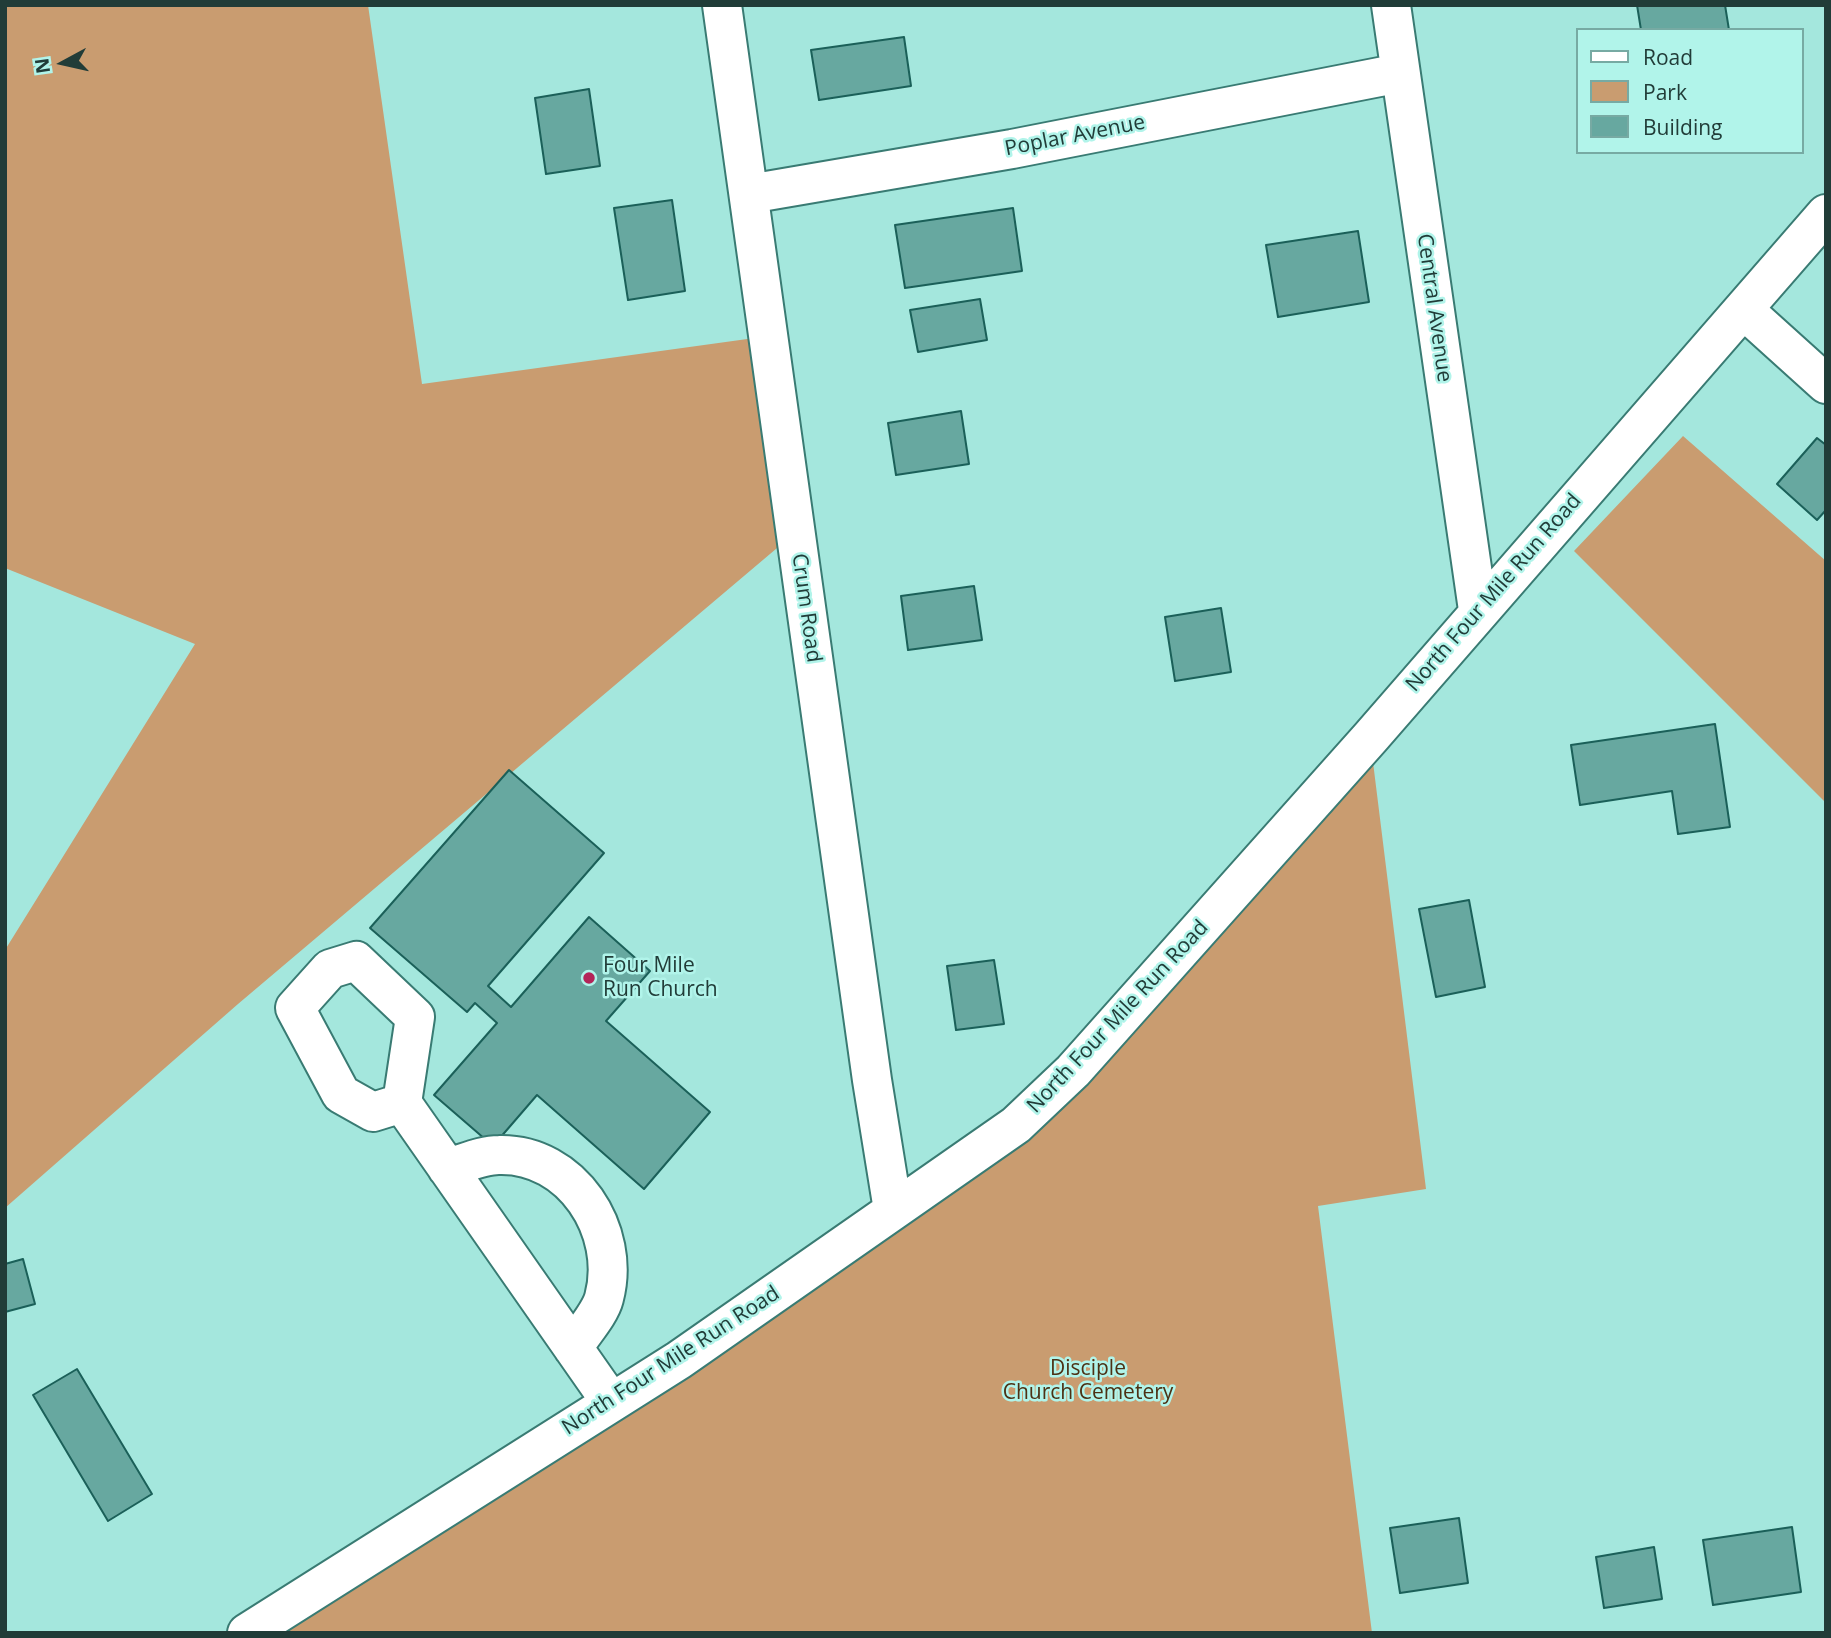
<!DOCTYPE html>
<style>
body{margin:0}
#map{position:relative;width:1831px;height:1638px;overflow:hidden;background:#a4e7dd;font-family:"Open Sans",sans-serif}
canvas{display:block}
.frame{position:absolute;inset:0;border:7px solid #213c38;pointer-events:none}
.legend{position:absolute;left:1576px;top:28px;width:228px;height:126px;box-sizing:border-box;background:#b1f4ea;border:2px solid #77aaa3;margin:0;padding:9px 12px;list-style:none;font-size:21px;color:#213c38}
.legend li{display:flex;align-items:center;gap:14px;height:35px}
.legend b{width:35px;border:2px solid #77aaa3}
.north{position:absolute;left:28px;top:28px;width:70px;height:70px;-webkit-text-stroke:5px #b1f4ea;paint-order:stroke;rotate:262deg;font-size:19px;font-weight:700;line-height:28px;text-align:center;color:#213c38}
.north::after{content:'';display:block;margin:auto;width:24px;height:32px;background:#213c38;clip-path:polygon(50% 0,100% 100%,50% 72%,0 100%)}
</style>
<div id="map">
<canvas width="1831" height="1638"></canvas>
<div class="frame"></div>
<ul class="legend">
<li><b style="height:9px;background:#fff"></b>Road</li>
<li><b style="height:19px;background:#c99c70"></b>Park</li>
<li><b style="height:19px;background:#67a8a0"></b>Building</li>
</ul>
<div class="north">N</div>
</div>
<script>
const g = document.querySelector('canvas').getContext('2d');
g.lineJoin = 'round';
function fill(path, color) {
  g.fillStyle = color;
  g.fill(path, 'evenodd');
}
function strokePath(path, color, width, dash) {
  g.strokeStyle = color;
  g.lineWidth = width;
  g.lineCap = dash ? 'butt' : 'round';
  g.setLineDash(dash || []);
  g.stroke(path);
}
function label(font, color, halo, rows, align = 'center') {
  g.font = font + ' "Open Sans",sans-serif';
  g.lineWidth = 5;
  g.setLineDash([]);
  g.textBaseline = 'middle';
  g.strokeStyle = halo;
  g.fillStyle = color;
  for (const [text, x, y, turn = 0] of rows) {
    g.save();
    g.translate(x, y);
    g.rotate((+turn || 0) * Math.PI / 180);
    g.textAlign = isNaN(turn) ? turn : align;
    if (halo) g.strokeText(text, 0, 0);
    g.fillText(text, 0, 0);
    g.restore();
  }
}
fill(new Path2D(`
 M 5,5 L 368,5 L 422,384 L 769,336 L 796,532 L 238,1004 L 5,1208 L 5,950 L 195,644 L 5,568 Z
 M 1683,436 L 1826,561 L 1826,803 L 1574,551 Z
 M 1370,738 L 1426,1189 L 1318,1206 L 1372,1633 L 247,1633 L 1016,1125 Z`), '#c99c70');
const building = new Path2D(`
 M 1637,5 L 1725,5 L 1729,30 L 1641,30 Z
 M 904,37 L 911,86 L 819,100 L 811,50 Z
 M 589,89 L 600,166 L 546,174 L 535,98 Z
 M 672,200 L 685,291 L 628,300 L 614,208 Z
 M 1013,208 L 1022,271 L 905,288 L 895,225 Z
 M 1358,231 L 1369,302 L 1278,317 L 1266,245 Z
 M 980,299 L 987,340 L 918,352 L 910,310 Z
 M 961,411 L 969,464 L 896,475 L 888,423 Z
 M 1817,438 L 1826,445 L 1826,510 L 1817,520 L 1777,484 Z
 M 974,586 L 982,640 L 908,650 L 901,596 Z
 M 1221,608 L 1231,672 L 1175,681 L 1165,617 Z
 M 1715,724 L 1730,827 L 1678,834 L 1672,791 L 1580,805 L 1571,745 Z
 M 509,770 L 604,853 L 488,986 L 511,1007 L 589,917 L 650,971 L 606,1021 L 710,1112 L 644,1189 L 537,1095 L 493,1146 L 434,1095 L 497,1023 L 475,1003 L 467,1012 L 370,928 Z
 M 1469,900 L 1485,987 L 1436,997 L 1419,909 Z
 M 994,960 L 1004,1024 L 956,1030 L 947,966 Z
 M 23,1259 L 35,1304 L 5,1312 L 5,1264 Z
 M 77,1369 L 152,1494 L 108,1521 L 33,1395 Z
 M 1459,1518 L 1468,1583 L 1400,1593 L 1390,1528 Z
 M 1792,1527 L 1801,1592 L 1713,1605 L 1703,1540 Z
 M 1654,1547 L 1662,1599 L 1604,1608 L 1596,1557 Z`);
fill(building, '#67a8a0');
strokePath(building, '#1b6059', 2);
const minor = new Path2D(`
 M 722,5 L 872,1080 L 893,1210
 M 1391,5 L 1478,610
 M 749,194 L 1012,149 L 1400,73
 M 1744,310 L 1826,384
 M 402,1103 L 373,1112 L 341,1094 L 295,1008 L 330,969 L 356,961 L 415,1017 L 402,1103 L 611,1402
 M 447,1168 C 463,1164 482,1155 499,1155 C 572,1153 622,1231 604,1298 C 600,1314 582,1333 573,1348
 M 247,1633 L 679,1360 L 1016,1125 L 1073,1071 L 1370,738 L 1826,214`);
strokePath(minor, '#397b73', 42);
strokePath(minor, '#fff', 38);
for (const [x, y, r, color] of [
 [589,978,7,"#b32559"]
]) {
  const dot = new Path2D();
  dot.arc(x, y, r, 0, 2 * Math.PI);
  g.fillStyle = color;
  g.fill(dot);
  strokePath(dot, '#b1f4ea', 2.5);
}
label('21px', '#213c38', '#b1f4ea', [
 ["Poplar Avenue",1075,136,-11],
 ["Central Avenue",1434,308,82],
 ["North Four Mile Run Road",1494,593,-49],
 ["Crum Road",806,608,82],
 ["North Four Mile Run Road",1118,1017,-47],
 ["North Four Mile Run Road",671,1361,-33]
]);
label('21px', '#213c38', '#b1f4ea', [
 ["Four Mile",603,966],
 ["Run Church",603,990]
], 'left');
label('21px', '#4c3114', '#b1f4ea', [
 ["Disciple",1088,1369],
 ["Church Cemetery",1088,1393]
]);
</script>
